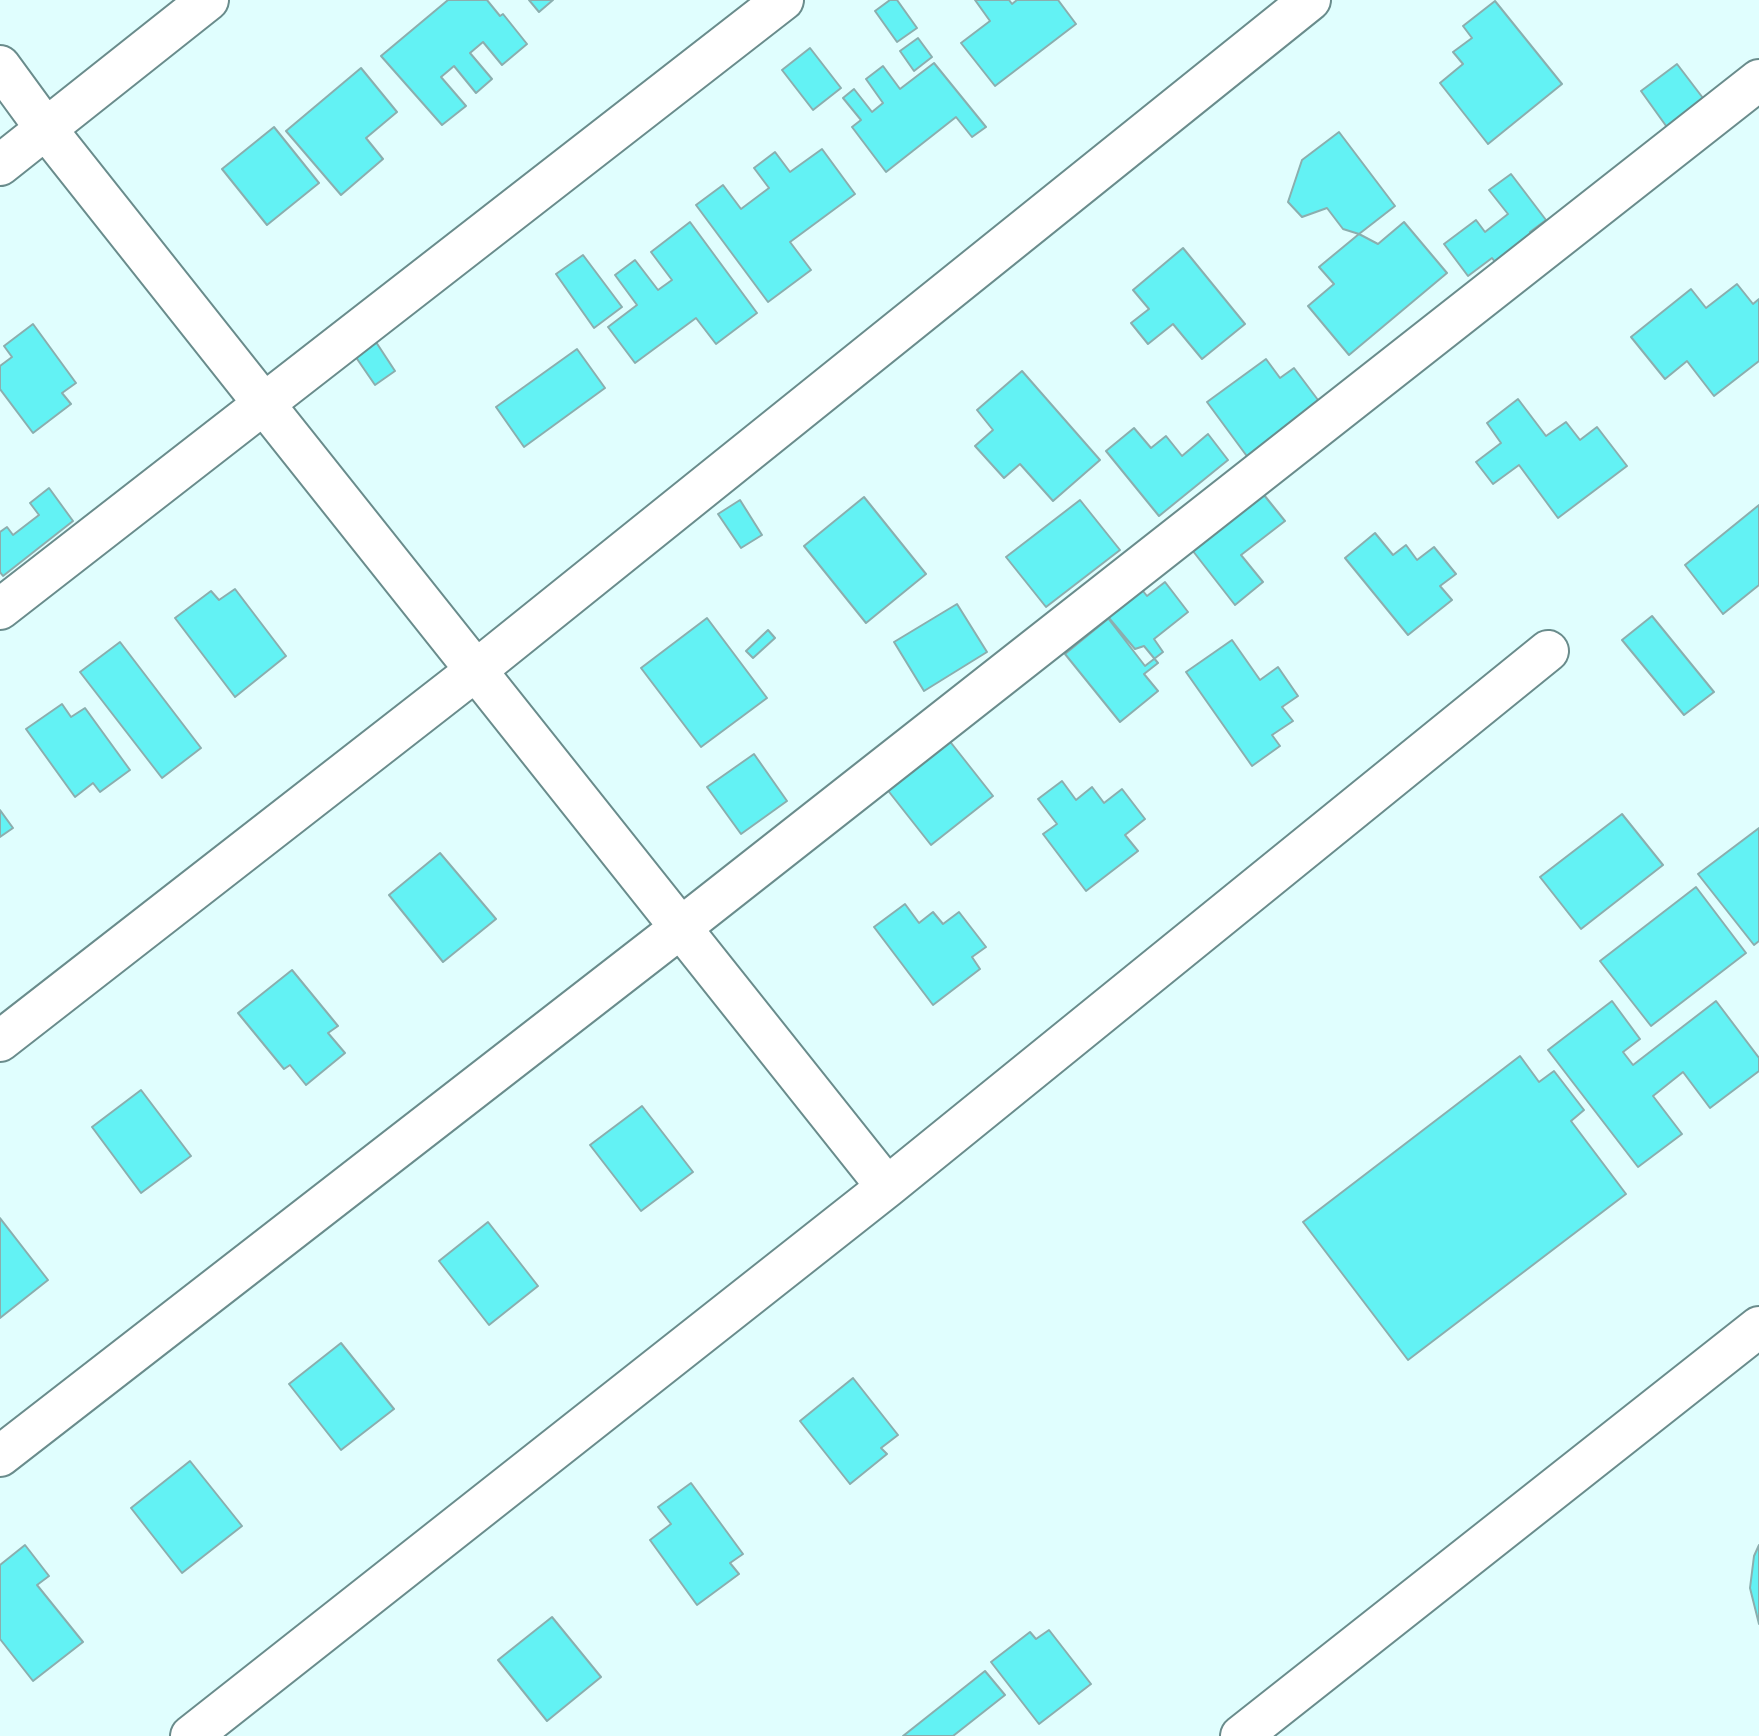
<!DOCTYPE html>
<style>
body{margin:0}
canvas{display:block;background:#e0fefe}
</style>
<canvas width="1759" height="1736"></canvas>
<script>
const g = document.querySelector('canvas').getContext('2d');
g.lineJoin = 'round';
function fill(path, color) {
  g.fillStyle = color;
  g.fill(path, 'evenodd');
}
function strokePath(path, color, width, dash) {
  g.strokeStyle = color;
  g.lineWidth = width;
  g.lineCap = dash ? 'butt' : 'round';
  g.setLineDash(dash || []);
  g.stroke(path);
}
const building = new Path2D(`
 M 448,0 L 487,0 L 500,16 L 503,14 L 527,44 L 502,65 L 483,42 L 470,53 L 492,79 L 476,93 L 454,66 L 441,77 L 466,106 L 442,125 L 381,56 Z
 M 529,0 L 553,0 L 539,12 Z
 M 890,0 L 897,0 L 917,28 L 897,42 L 875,11 Z
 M 975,0 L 1009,0 L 1012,4 L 1017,0 L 1058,0 L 1076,24 L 995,86 L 961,43 L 990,21 Z
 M 1495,1 L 1562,84 L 1488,144 L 1440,83 L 1463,64 L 1453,52 L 1472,38 L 1463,26 Z
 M 918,38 L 932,57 L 914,71 L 900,51 Z
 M 810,48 L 841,88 L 813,110 L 782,70 Z
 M 934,63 L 986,127 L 972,137 L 956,117 L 886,172 L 852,127 L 861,120 L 843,98 L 854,89 L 872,112 L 883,103 L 866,79 L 883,66 L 900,89 Z
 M 1677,64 L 1706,102 L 1669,130 L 1641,91 Z
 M 361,68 L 397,112 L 366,138 L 383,159 L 341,195 L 286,131 Z
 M 274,127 L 319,183 L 267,225 L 222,169 Z
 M 1339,132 L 1395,206 L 1359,234 L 1343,229 L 1327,208 L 1302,217 L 1288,202 L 1302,160 Z
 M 822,149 L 855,194 L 790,242 L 811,270 L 768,302 L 696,205 L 723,185 L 741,209 L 769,188 L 754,168 L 775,152 L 790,172 Z
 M 1511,174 L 1546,220 L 1530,232 L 1538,243 L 1502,271 L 1492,258 L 1468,276 L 1444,244 L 1476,220 L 1485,232 L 1508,214 L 1489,190 Z
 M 690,222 L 757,313 L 716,344 L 696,318 L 635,363 L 608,327 L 637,305 L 615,275 L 635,260 L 658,290 L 672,280 L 651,252 Z
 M 1404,222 L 1447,273 L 1349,355 L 1308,306 L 1334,284 L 1319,267 L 1359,234 L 1378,244 Z
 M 1183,248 L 1245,324 L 1202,359 L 1173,324 L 1148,344 L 1131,323 L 1149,309 L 1133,290 Z
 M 583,255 L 622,307 L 594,328 L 556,274 Z
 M 1737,284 L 1753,304 L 1759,299 L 1759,361 L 1714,396 L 1687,361 L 1665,379 L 1631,337 L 1691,289 L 1706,308 Z
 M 33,324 L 76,383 L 62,393 L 71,404 L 33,433 L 0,389 L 0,366 L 12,357 L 4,346 Z
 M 374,339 L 395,371 L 375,385 L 353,353 Z
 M 577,349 L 605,388 L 524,447 L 496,407 Z
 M 1266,359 L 1280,378 L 1294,368 L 1321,404 L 1249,459 L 1207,402 Z
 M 1022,371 L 1100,460 L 1053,501 L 1020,464 L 1004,478 L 975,446 L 993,430 L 977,410 Z
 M 1518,399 L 1546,436 L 1566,422 L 1580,440 L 1597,427 L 1627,466 L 1558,518 L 1519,465 L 1493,484 L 1476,462 L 1501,443 L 1487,423 Z
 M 1134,428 L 1151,448 L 1166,436 L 1182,456 L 1208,434 L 1228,460 L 1159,516 L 1106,451 Z
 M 49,488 L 73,521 L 3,576 L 0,572 L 0,532 L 7,527 L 13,535 L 39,515 L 30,503 Z
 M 1260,490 L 1285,521 L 1241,555 L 1263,582 L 1235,605 L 1189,546 Z
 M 864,497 L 926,574 L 866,623 L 804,546 Z
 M 740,500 L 762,535 L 741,548 L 718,514 Z
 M 1080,500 L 1120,550 L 1046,607 L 1006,557 Z
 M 1759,505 L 1759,585 L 1723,614 L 1685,565 Z
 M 1375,533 L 1393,555 L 1406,545 L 1417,560 L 1434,547 L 1456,574 L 1440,586 L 1452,600 L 1408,635 L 1345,558 Z
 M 1165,582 L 1188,612 L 1154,639 L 1163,652 L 1145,666 L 1104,613 L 1139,586 L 1147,596 Z
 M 235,589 L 286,656 L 235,697 L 175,618 L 211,591 L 219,600 Z
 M 957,604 L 987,652 L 924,691 L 894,642 Z
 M 1652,616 L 1714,692 L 1684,715 L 1622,640 Z
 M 707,618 L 767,698 L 701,747 L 641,668 Z
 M 1109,618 L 1135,649 L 1144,646 L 1158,663 L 1144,674 L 1158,691 L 1120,722 L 1065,654 Z
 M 768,630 L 775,638 L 753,658 L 746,651 Z
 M 1232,640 L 1260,680 L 1278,667 L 1298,696 L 1282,707 L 1293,721 L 1272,735 L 1280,746 L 1252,766 L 1186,672 Z
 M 120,642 L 201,748 L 162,778 L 80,672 Z
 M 62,704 L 71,717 L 85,708 L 130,770 L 100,792 L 93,783 L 75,797 L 26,729 Z
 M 948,739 L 993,796 L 931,845 L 886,788 Z
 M 754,754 L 787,801 L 741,834 L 707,787 Z
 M 1062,781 L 1076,800 L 1092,787 L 1104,803 L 1122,789 L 1145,819 L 1125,835 L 1138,851 L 1086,891 L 1043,834 L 1057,824 L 1038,799 Z
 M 0,810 L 13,828 L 0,837 Z
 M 1622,814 L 1663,865 L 1581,929 L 1540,877 Z
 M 1759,828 L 1759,941 L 1754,945 L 1698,874 Z
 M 440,853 L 496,919 L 443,962 L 389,895 Z
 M 1696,887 L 1746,953 L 1651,1026 L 1600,961 Z
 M 905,904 L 919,923 L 933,912 L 943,924 L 959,912 L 986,947 L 972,957 L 980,969 L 933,1005 L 874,927 Z
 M 292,970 L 338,1026 L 328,1033 L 345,1053 L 306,1085 L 290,1065 L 284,1069 L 238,1013 Z
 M 1612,1001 L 1640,1039 L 1623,1052 L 1633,1065 L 1716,1001 L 1759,1058 L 1759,1071 L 1710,1108 L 1683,1072 L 1653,1096 L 1682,1134 L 1638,1167 L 1548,1050 Z
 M 1520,1056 L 1539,1082 L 1554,1071 L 1584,1110 L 1571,1121 L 1626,1194 L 1408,1360 L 1303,1222 Z
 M 141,1090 L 191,1156 L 141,1193 L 92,1127 Z
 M 642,1106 L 693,1172 L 641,1211 L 590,1145 Z
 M 0,1218 L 48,1280 L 0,1318 Z
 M 488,1222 L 538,1286 L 489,1325 L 439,1261 Z
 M 341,1343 L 394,1409 L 341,1450 L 289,1384 Z
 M 853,1378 L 898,1435 L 881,1448 L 887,1454 L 850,1484 L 800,1421 Z
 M 190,1461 L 242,1526 L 182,1573 L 131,1508 Z
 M 691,1483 L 743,1554 L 730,1563 L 739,1574 L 697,1605 L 650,1540 L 671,1524 L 658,1507 Z
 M 25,1545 L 49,1576 L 37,1585 L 83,1642 L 33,1681 L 0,1639 L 0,1565 Z
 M 1759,1545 L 1759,1624 L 1750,1588 L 1754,1556 Z
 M 552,1617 L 601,1677 L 547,1721 L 498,1660 Z
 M 1049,1630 L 1091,1684 L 1039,1724 L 991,1662 L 1030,1632 L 1036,1639 Z
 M 985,1671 L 1005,1695 L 953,1736 L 903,1736 Z`);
fill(building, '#63f2f4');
strokePath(building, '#8baeae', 2);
const minor = new Path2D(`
 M 0,66 L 46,129 L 264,404 L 887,1187
 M 0,165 L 208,0
 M 0,609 L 783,0
 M 0,1041 L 475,671 L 1310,0
 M 0,1456 L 679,929 L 1759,80
 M 191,1736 L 887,1187 L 1548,651
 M 1241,1736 L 1759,1327`);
strokePath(minor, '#6a8c8c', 44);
strokePath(minor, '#fff', 40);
</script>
